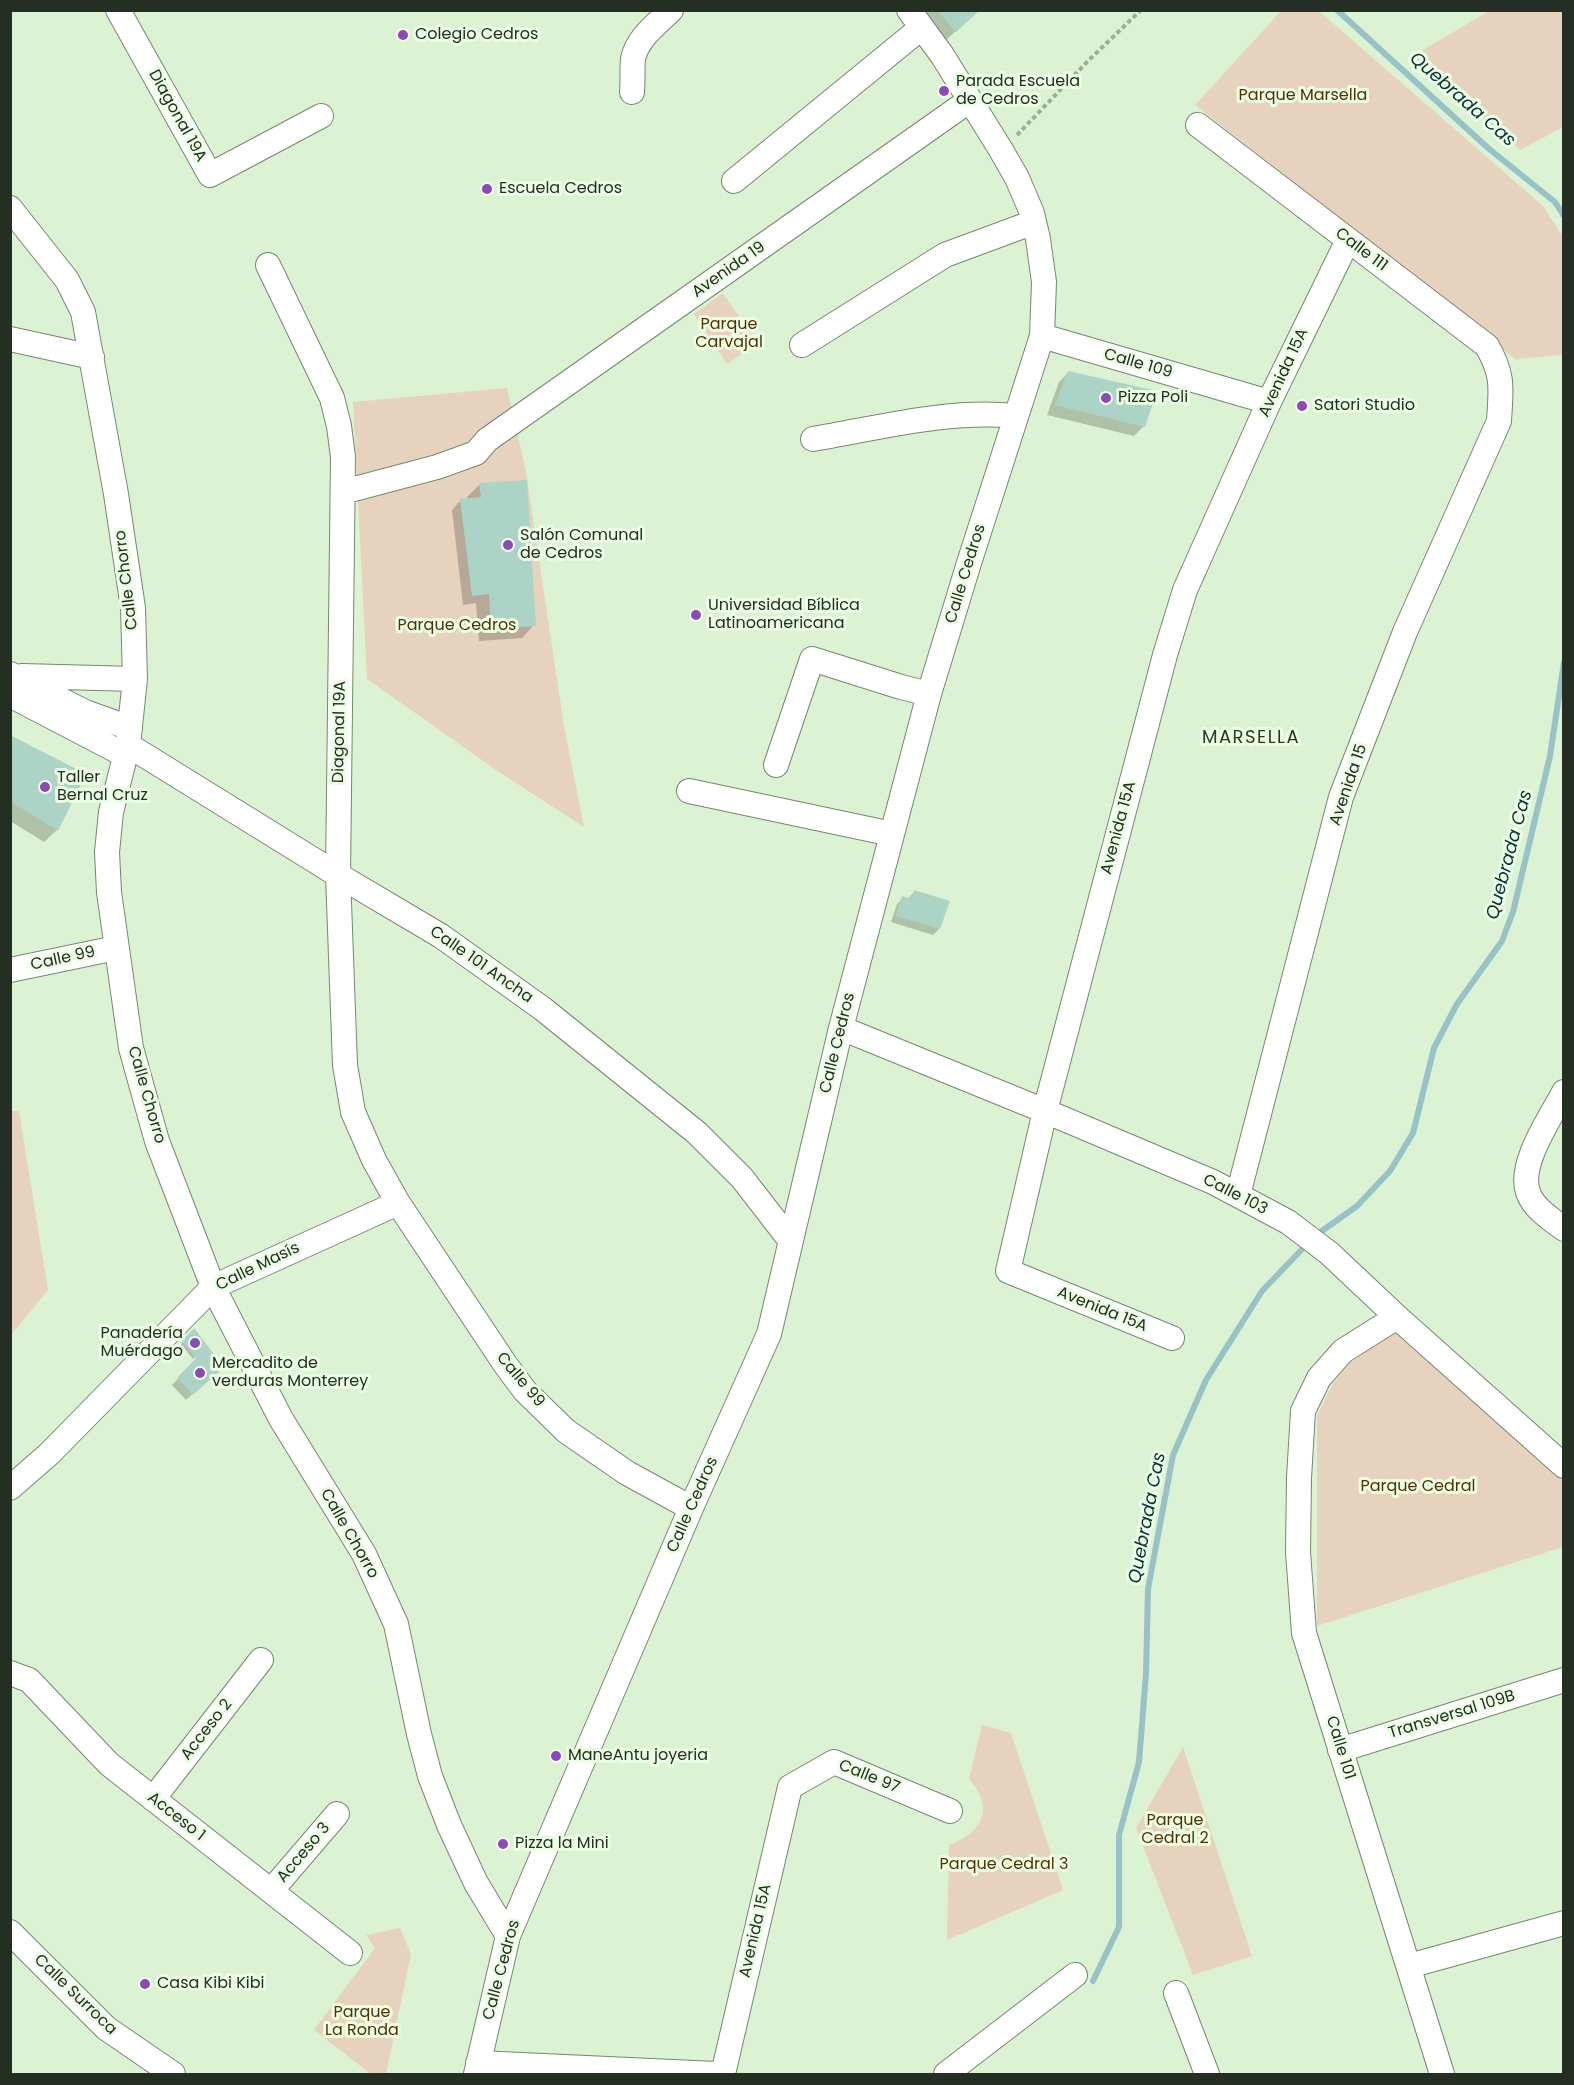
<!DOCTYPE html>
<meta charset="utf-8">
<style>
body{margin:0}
#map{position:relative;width:1574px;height:2085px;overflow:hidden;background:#dbf3d3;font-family:Poppins,sans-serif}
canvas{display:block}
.frame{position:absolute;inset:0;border:12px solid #252e22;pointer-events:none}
</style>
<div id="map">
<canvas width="1574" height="2085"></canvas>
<div class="frame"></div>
</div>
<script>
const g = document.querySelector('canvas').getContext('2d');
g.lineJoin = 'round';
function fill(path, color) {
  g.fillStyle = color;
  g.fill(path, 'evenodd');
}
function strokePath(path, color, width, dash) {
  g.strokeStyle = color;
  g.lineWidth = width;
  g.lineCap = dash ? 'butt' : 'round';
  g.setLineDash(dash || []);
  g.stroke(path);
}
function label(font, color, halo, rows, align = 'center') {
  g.font = font + ' Poppins,sans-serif';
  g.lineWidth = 6;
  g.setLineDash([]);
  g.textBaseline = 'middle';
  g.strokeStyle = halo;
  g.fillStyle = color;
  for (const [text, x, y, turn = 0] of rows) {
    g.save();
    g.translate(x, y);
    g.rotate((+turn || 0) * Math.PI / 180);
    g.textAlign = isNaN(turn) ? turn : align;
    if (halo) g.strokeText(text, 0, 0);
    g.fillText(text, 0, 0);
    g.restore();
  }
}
fill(new Path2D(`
 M 1281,11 L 1319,11 L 1543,206 L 1563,237 L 1563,355 L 1515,359 L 1358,232 L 1195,105 Z
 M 1489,11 L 1563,11 L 1563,127 L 1520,150 L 1413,56 Z
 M 723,293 L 757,343 L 727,364 L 694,314 Z
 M 507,388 L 526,472 L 564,726 L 584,827 L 499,772 L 367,679 L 353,402 Z
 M 11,1111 L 19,1111 L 48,1290 L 11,1335 Z
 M 1397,1332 L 1563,1482 L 1563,1547 L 1317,1626 L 1317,1416 L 1333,1383 L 1356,1358 Z
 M 982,1725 L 1011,1733 L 1063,1890 L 947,1940 L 949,1845 C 983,1833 995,1807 969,1779 Z
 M 1183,1747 L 1252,1956 L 1193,1975 L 1136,1828 Z
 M 400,1928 L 411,1954 L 386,2074 L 371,2074 L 314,2030 L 375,1948 L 366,1935 Z`), '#e7d2bd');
fill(new Path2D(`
 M 920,10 L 979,10 L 946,40 Z
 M 1068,373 L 1144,426 L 1134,436 L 1047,415 L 1059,382 Z
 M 480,484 L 534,625 L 522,638 L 479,641 L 476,603 L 463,605 L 452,510 L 461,500 L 467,500 L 467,497 Z
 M 10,737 L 57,830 L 44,842 L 10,821 Z
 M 914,892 L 939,929 L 933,935 L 891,922 L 897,904 L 903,898 L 908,899 Z
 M 194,1331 L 222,1367 L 186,1400 L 172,1385 L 207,1348 L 205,1346 L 193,1359 L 181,1344 Z`), '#0003');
strokePath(new Path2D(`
 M 1337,10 L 1488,148 L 1555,202 L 1564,216
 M 1315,1236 L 1357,1206 L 1390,1171 L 1413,1133 L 1434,1048 L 1457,1004 L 1502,941 L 1513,912 L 1550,756 L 1564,662
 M 1093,1981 L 1119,1927 L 1119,1835 L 1139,1762 L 1146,1674 L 1148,1589 L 1173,1455 L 1206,1380 L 1262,1291 L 1308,1243`), '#97c2c8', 6);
fill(new Path2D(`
 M 937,10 L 980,10 L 956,32 Z
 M 1068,371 L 1157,391 L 1145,427 L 1055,405 Z
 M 527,480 L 536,626 L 491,629 L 489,594 L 472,596 L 460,499 L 481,497 L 479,483 Z
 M 10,735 L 86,774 L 58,831 L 10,801 Z
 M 914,890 L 950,901 L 940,929 L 896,916 L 902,896 L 912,899 Z
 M 194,1328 L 224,1367 L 193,1395 L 177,1378 L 196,1358 L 182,1341 Z`), '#acd4c6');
const minor = new Path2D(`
 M 118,10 L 210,175 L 321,116
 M 632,92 C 633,81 632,69 633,59 C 637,38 657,24 671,10
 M 1198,125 L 1487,346 C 1504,376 1501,388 1499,421 L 1405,632 L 1341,797 L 1238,1195
 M 734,181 L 921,28
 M 10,208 L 67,280 L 83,312 L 116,494 L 133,608 L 135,679 L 128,745 L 111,812 L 107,852 L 109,892 L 131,1048 L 157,1141 L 213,1287 L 281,1419 L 364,1554 L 396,1624 L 419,1734 L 430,1776 L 449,1825 L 476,1883 L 508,1936
 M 268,265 L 332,398 L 339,426 L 343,457 L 338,875 L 345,1065 L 353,1112 L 374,1160 L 398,1203 L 505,1364 L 525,1391 L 566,1431 L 627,1473 L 691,1508
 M 1042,336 L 1269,402
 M 10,339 L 92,357
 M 802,345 L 945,255 L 1034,222
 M 813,439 C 879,428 949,409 1015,416
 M 343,492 L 437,467 L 476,453 L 487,440 L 970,100
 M 10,674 L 85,712 L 130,728
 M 22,676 L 135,679
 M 10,695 L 125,755
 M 128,745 L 338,875 L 441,936 L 543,1009 L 697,1133 L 742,1178 L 790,1240
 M 776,765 L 812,659 L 901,687 L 929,694
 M 689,791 L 892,834
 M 10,970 L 116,948
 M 841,1028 L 1045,1111 L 1213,1182 L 1288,1222 L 1329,1253 L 1397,1317 L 1564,1466
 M 1564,1092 C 1551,1117 1518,1164 1528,1192 C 1533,1208 1551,1219 1564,1229
 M 1397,1317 L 1343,1351 L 1319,1378 L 1303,1411 L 1299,1478 L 1298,1552 L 1304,1633 L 1442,2074
 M 1172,1338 L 1008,1271 L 1045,1111 L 1165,655 L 1185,590 L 1269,402 L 1348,240
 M 10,1488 L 49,1454 L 213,1287 L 398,1203
 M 10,1673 L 29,1680 L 109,1764 L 350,1953
 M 1340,1750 L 1564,1680
 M 153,1799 L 261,1660
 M 271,1891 L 337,1814
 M 10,1932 L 106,2028 L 173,2074
 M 1409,1966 L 1564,1923
 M 1176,1993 L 1207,2074
 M 478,2063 L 716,2074
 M 476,2074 L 508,1936 L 691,1508 L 769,1334 L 841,1028 L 929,694 L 969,563 L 1042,336 L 1044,282 L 1038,239 L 1032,213 L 1017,178 L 1001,150 L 942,55 L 909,10
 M 723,2074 L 790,1787 L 834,1762 L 950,1811
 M 946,2074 L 1075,1975`);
strokePath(minor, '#74896c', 26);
strokePath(new Path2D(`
 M 1017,135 L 1088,61 L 1141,10`), '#9caf96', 4, [4.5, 3]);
strokePath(minor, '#fff', 24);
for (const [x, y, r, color] of [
 [403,35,6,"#8f48bb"],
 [944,91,6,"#8f48bb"],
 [487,189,6,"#8f48bb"],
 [1106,398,6,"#8f48bb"],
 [1302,406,6,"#8f48bb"],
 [508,545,6,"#8f48bb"],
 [696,615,6,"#8f48bb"],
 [45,787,6,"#8f48bb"],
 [195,1343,6,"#8f48bb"],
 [200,1373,6,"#8f48bb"],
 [556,1756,6,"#8f48bb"],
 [503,1844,6,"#8f48bb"],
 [145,1984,6,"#8f48bb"]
]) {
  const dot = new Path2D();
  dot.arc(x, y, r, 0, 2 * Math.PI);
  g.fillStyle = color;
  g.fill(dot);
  strokePath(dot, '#ebffe5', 2);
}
label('16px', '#252e22', '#ebffe5', [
 ["Colegio Cedros",415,35],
 ["Parada Escuela",956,82],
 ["de Cedros",956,100],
 ["Escuela Cedros",499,189],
 ["Pizza Poli",1118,398],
 ["Satori Studio",1314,406],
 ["Salón Comunal",520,536],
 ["de Cedros",520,554],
 ["Universidad Bíblica",708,606],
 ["Latinoamericana",708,624],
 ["Taller",57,778],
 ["Bernal Cruz",57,796],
 ["Panadería",183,1334,"right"],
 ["Muérdago",183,1352,"right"],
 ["Mercadito de",212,1364],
 ["verduras Monterrey",212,1382],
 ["ManeAntu joyeria",568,1756],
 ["Pizza la Mini",515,1844],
 ["Casa Kibi Kibi",157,1984]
], 'left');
label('16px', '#523100', '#ebffe5', [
 ["Parque Marsella",1303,96],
 ["Parque",729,325],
 ["Carvajal",729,343],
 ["Parque Cedros",457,626],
 ["Parque Cedral",1418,1487],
 ["Parque",1175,1821],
 ["Cedral 2",1175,1839],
 ["Parque Cedral 3",1004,1865],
 ["Parque",362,2013],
 ["La Ronda",362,2031]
]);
label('16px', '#252e22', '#ebffe5', [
 ["Diagonal 19A",177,116,61],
 ["Calle 111",1361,250,37],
 ["Avenida 19",729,270,-35],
 ["Calle 109",1138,364,16],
 ["Avenida 15A",1284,373,-65],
 ["Calle Cedros",966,574,-73],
 ["Calle Chorro",127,580,-97],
 ["Diagonal 19A",340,732,-89],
 ["Avenida 15",1349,785,-71],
 ["Avenida 15A",1119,828,-75],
 ["Calle 99",63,959,-12],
 ["Calle 101 Ancha",481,965,35],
 ["Calle Cedros",838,1043,-76],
 ["Calle Chorro",146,1095,74],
 ["Calle 103",1235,1195,27],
 ["Calle Masís",258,1267,-26],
 ["Avenida 15A",1102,1310,22],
 ["Calle 99",520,1380,50],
 ["Calle Cedros",693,1505,-66],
 ["Calle Chorro",349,1534,60],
 ["Transversal 109B",1452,1715,-17],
 ["Acceso 2",207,1730,-52],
 ["Calle 101",1340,1748,73],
 ["Calle 97",869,1777,22],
 ["Acceso 1",176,1817,38],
 ["Acceso 3",304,1853,-50],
 ["Avenida 15A",756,1931,-77],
 ["Calle Cedros",502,1970,-75],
 ["Calle Surroca",75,1995,44]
]);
label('italic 18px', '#073338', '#ebffe5', [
 ["Quebrada Cas",1462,100,41],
 ["Quebrada Cas",1510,855,-75],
 ["Quebrada Cas",1148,1518,-79]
]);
g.letterSpacing = '1.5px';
label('18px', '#263920', '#ebffe5', [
 ["MARSELLA",1251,738]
]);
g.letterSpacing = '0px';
</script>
